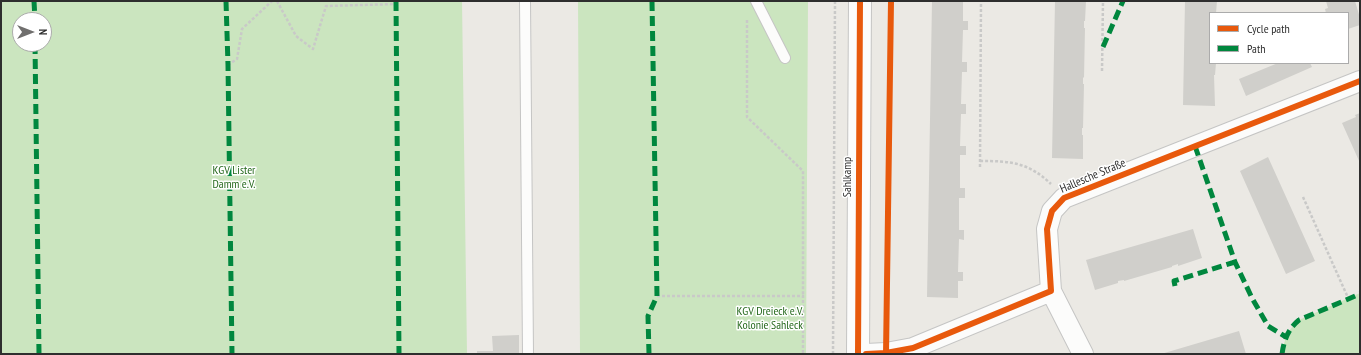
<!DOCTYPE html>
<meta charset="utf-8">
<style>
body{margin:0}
#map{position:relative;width:1361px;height:355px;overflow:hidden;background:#ebe9e4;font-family:"PT Sans Narrow",sans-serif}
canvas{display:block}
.frame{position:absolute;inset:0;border:2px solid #2e2e2e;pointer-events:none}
.legend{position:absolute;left:1209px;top:12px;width:140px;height:52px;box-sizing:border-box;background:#fff;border:1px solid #ababab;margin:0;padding:5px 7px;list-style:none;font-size:12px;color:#2e2e2e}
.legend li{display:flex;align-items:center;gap:8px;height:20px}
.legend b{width:20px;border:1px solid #ababab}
.north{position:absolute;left:12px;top:12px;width:40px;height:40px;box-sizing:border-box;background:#fff;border:1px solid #ababab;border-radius:50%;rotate:90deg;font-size:11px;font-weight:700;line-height:16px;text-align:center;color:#2e2e2e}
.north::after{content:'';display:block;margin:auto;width:14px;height:18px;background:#706f6e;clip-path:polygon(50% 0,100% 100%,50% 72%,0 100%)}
</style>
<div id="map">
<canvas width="1361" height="355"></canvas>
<div class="frame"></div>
<ul class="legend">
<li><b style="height:5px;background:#e8590c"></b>Cycle path</li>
<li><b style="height:5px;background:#00873e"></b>Path</li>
</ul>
<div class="north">N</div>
</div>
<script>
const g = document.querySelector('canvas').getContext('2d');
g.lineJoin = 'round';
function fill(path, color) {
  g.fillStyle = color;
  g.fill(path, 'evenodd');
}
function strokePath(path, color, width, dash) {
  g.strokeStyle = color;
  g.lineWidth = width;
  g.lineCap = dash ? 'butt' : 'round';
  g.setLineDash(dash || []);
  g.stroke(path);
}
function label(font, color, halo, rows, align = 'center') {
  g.font = font + ' "PT Sans Narrow",sans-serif';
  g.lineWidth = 3;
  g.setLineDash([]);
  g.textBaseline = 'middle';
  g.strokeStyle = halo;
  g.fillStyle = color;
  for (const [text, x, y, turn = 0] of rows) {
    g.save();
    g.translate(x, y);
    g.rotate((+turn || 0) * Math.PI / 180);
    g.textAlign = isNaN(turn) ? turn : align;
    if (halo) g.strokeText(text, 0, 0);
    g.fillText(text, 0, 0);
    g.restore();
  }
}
fill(new Path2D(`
 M 1,1 L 462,1 L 467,354 L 1,354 ZM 20,20 L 44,20 L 44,44 L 20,44 Z
 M 578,1 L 808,1 L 806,354 L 580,354 Z
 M 1360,293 L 1360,354 L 1282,354 C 1284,340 1288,329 1299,320 Z`), '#cbe5bf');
fill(new Path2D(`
 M 932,1 L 963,1 L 963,21 L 968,21 L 968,30 L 963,30 L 962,62 L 967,62 L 967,72 L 962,72 L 961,104 L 966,104 L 966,114 L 961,114 L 960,146 L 966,146 L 966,155 L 960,155 L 960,188 L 965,188 L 965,198 L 959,198 L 959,230 L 964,230 L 964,240 L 959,239 L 958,272 L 963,272 L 963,281 L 958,281 L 958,298 L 927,297 Z
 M 1055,1 L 1086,1 L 1085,21 L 1084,21 L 1084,28 L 1085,28 L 1084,78 L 1083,77 L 1083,84 L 1084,84 L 1083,128 L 1082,128 L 1082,135 L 1083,135 L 1083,159 L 1052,158 Z
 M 1185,1 L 1217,1 L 1216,13 L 1210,13 L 1210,63 L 1216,63 L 1215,75 L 1214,75 L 1215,106 L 1183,105 Z
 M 1326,1 L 1355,1 L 1360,18 L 1360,25 L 1348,29 L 1348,13 L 1326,13 L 1325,9 L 1328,8 Z
 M 1278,63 L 1310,63 L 1312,67 L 1246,96 L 1239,79 Z
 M 1360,113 L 1360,163 L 1342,123 L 1356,117 L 1355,115 Z
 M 1268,157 L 1315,261 L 1286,274 L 1240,171 Z
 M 1193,229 L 1202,258 L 1178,266 L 1178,264 L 1172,266 L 1172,267 L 1124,281 L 1124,280 L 1118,281 L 1118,283 L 1095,290 L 1086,260 Z
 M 1239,331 L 1246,354 L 1161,354 Z
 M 519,335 L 519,354 L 477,354 L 477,351 L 493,351 L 492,336 Z`), '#d0cfcb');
const lane = new Path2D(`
 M 525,1 L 528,354
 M 756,1 L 785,58`);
const street = new Path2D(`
 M 1051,291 L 1083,354
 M 866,354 L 886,353 L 913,348 L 1051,291 L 1047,229 L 1052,211 L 1064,198 L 1360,81`);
const secondary = new Path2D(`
 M 858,354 L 860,1`);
strokePath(lane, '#c5c5c4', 12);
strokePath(street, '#c5c5c4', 22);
strokePath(secondary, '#c5c5c4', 24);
strokePath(new Path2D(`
 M 277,1 L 296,36 L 313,49 L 326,6 L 396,4
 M 747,20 L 747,117 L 803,171 L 803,296
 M 228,65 L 237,59 L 242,29 L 272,1
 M 1102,71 L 1103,1
 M 980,161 C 1010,161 1028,162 1051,184
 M 980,167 L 981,1
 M 1303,197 L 1349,300
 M 657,296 L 803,296 L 803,354
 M 833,354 L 835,1`), '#c9c9c8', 2.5, [3, 2]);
strokePath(lane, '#fcfcfb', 10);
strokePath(street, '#fcfcfb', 20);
strokePath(secondary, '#fcfcfb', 22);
strokePath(new Path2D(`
 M 34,1 L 35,20
 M 226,1 L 228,65 L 232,354
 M 396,1 L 399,354
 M 35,44 L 39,354
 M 1103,47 L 1123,1
 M 1195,146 L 1235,262 L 1252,298 L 1268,326 L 1286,337
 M 1175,286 L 1174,281 L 1235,262
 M 649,354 L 648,316 L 657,296 L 652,1
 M 1282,354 C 1284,340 1288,329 1299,320 L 1360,294`), '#00873e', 5, [10, 5]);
strokePath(new Path2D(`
 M 858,354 L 860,1
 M 866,354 L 886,353 L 913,348 L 1051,291 L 1047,229 L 1052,211 L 1064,198 L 1360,81
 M 886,354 L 891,1`), '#e8590c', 6);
label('12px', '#276a1e', '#fff', [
 ["KGV Lister",234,171],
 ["Damm e.V.",234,185],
 ["KGV Dreieck e.V.",770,312],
 ["Kolonie Sahleck",770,326]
]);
label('12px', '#2e2e2e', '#fff', [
 ["Hallesche Straße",1093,176,-23],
 ["Sahlkamp",848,177,-90]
]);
</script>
